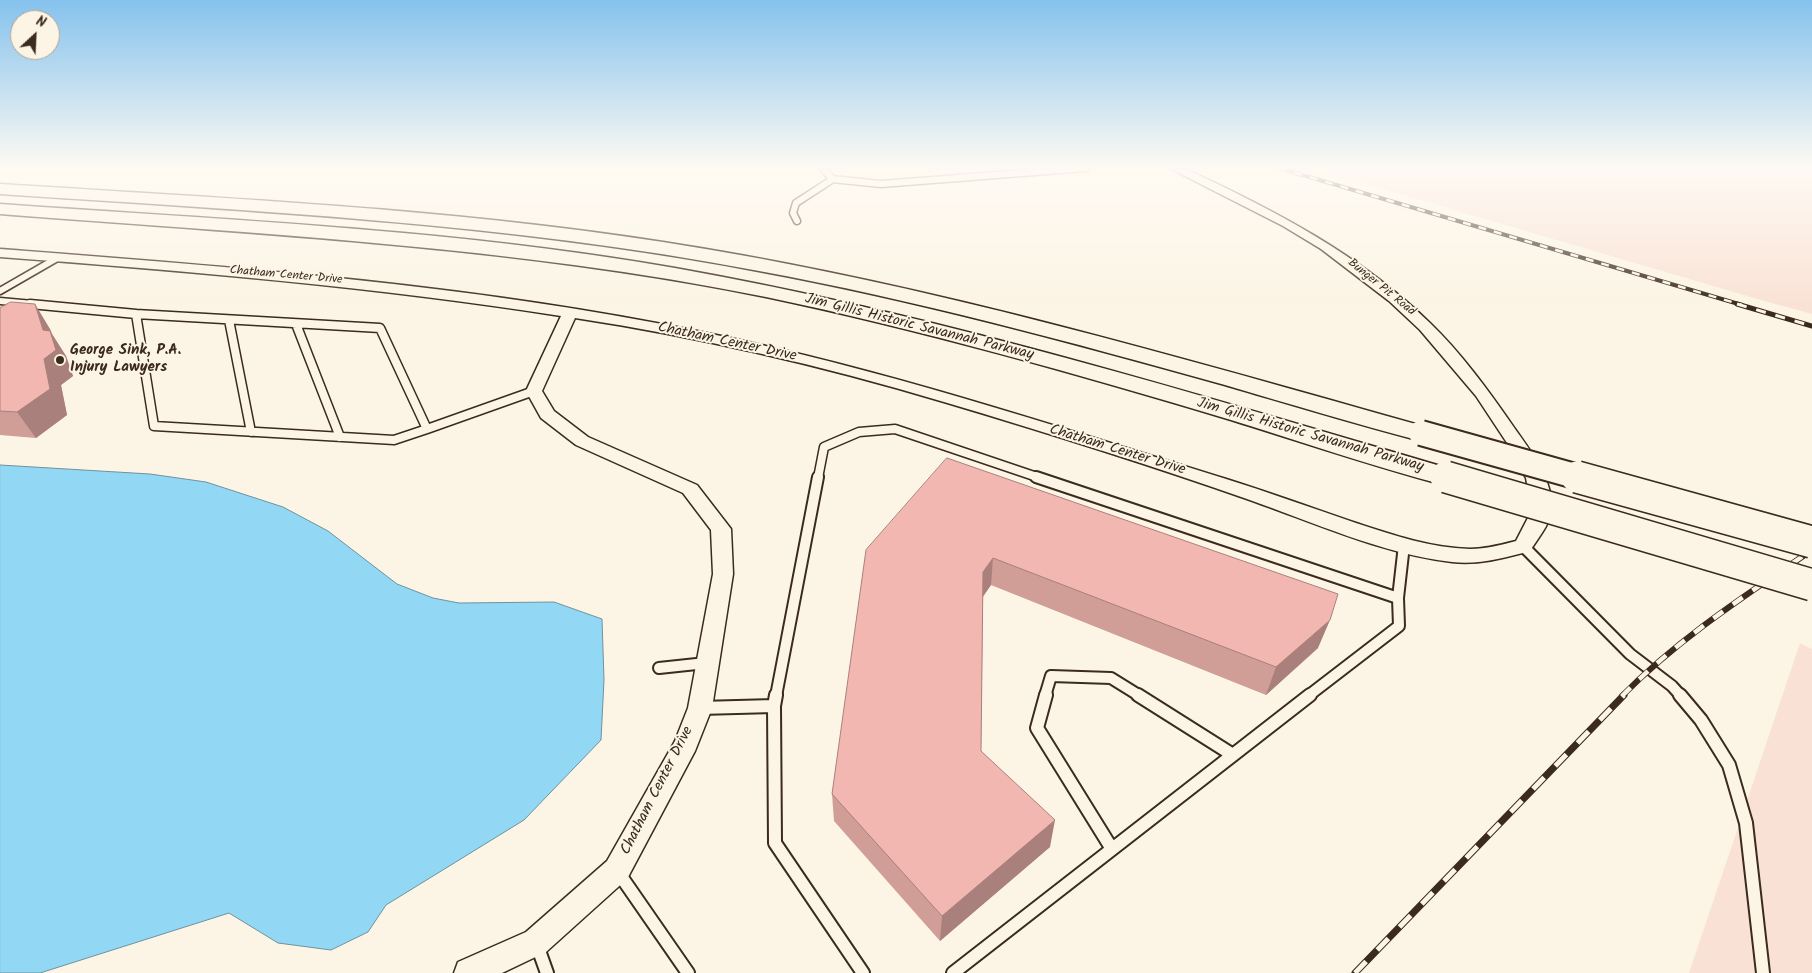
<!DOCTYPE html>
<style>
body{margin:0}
#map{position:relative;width:1812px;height:973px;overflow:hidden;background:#fcf5e5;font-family:Kalam,sans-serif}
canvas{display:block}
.north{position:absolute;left:10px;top:10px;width:50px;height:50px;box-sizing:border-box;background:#fcf5e5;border:1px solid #afa495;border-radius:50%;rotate:25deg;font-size:14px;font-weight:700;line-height:20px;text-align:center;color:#3b2a1e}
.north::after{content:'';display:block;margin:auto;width:18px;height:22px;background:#3b2a1e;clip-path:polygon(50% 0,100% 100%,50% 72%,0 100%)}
</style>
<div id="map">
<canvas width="1812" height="973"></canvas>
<div class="north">N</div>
</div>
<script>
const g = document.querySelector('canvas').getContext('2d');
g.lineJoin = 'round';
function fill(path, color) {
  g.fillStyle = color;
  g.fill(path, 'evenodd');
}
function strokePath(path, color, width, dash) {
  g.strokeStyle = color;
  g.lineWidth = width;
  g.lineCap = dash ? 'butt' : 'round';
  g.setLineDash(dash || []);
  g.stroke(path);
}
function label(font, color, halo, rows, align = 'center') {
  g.font = font + ' Kalam,sans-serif';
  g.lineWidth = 4;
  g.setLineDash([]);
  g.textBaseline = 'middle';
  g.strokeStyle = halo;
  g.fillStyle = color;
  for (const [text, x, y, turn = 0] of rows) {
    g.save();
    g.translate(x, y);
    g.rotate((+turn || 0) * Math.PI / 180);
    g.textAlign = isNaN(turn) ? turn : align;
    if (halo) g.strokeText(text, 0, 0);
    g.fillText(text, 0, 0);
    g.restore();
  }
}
fill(new Path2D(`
 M 1311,168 L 1812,168 L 1812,314 L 1761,300 Z
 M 1800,643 L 1812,649 L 1812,973 L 1689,973 Z`), '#f9e2d5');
const water = new Path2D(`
 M 0,465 L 150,474 L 206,482 L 283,507 L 328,531 L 397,584 L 433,598 L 459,603 L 554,602 L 602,619 L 604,680 L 601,740 L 524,820 L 386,905 L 368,932 L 331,950 L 278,943 L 229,913 L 40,973 L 0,973 Z`);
fill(water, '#92d7f4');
strokePath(water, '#6f929e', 1);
const laneFar3 = new Path2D(`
 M 823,168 L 832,179 L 881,184 L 1086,168
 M 797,221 L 793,213 L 796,203 L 833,179
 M 0,291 L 59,257
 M 0,301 L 44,305`);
const laneFar2 = new Path2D(`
 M 30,304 L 136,314
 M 136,314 L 380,328 L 427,429 L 394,440 L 154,426 Z
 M 229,320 L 251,432
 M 296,324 L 340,437
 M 427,429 L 534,391
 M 818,478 L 824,447 L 859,432 L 895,429 L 1040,478`);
const laneFar1 = new Path2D(`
 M 1036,477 L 1398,598 L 1404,545
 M 1523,546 L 1630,654 L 1672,686 L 1681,696
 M 659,668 L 706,663
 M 776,696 L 818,477
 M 1045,696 L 1051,676 L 1111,678 L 1140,696
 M 1308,696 L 1399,626 L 1398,598`);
const lane = new Path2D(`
 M 1046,695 L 1037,728 L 1112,849
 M 1138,695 L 1233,755
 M 1680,695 L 1701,720 L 1729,765 L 1746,823 L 1763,973
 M 774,706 L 775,843 L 863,973
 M 700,708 L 774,706 L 776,695
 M 618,872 L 688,973
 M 537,945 L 547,973
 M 953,973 L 1310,695`);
const street = new Path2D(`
 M 1169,168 L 1188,170 C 1276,211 1360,255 1430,323 C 1462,354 1488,390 1513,426 C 1529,449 1555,481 1551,511 C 1550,525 1537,539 1530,551 C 1504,558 1479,565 1452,562 C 1382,554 1313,522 1247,499 C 1147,464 1045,432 944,402 C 823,366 700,337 575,318 L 542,391 L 554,411 L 588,437 L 697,485 L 731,529 L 733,574 L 712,708 L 695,751 L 627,879 L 546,952 L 502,973 L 454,973 L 458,962 L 526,932 L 607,861 L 675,741 L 688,708 L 713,574 L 711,530 L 683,493 L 576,445 L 541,418 L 526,391 L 561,316 C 375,287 188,271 0,257 L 0,249 C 233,267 468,284 697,331 C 876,367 1049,424 1223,478 C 1268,492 1312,508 1356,523 C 1393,535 1431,548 1470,549 C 1486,549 1501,545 1516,541 L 1532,510 L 1526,478 L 1511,449 L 1476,396 L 1420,330 L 1389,301 L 1321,249 L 1283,226 Z`);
const highway = new Path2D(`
 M 0,184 C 221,198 443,208 663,242 C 923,282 1177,357 1430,428 L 1434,433 L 1430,438 L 1421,441 C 1355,424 1290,404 1225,385 C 1071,342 916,300 759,271 C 508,223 254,211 0,194 Z
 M 0,204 C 225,220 453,229 675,268 C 940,315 1196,394 1454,470 L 1458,476 L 1454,482 L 1444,485 C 1372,466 1302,442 1231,420 C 1077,374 923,330 766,297 C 514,246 256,234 0,214 Z`);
strokePath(laneFar3, '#3b2a1e', 9);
strokePath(laneFar2, '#3b2a1e', 11);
strokePath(laneFar1, '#3b2a1e', 14);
strokePath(lane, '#3b2a1e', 16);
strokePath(street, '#3b2a1e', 3);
strokePath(highway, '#3b2a1e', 3);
strokePath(laneFar3, '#fcf5e5', 6);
strokePath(laneFar2, '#fcf5e5', 8);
strokePath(laneFar1, '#fcf5e5', 10);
strokePath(lane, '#fcf5e5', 12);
fill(street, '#fcf5e5');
fill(highway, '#fcf5e5');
const railFar3 = new Path2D(`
 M 1279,168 L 1742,305`);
const railFar2 = new Path2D(`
 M 1737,304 L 1812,326`);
const railFar1 = new Path2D(`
 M 1622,696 C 1678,639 1746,595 1812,550`);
const rail = new Path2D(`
 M 1355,973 L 1624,695`);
strokePath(railFar3, '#3b2a1e', 4);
strokePath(railFar2, '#3b2a1e', 5);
strokePath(railFar1, '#3b2a1e', 6);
strokePath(rail, '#3b2a1e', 7);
strokePath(railFar3, '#fcf5e5', 2.5, [8]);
strokePath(railFar2, '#fcf5e5', 3, [10]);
strokePath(railFar1, '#fcf5e5', 4.5, [12]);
strokePath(rail, '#fcf5e5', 5, [16]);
const highwayBridgeFar1 = new Path2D(`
 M 1421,433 L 1582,478
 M 1444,476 L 1450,478`);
const highwayBridge = new Path2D(`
 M 1446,477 L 1812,585
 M 1577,477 L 1812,542`);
strokePath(highwayBridgeFar1, '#3b2a1e', 28, []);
strokePath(highwayBridge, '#3b2a1e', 34, []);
strokePath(highwayBridgeFar1, '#fcf5e5', 24);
strokePath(highwayBridge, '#fcf5e5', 31);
fill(new Path2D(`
 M 0,308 L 50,329 L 52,334 L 66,356 L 73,376 L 61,385 L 67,415 L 36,438 L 0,435 Z
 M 947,458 L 1318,648 L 1266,695 L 991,585 L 983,597 L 981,751 L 1050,847 L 940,941 L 834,821 L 832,794 Z`), '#d09d97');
fill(new Path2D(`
 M 35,304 L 50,329 L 52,334 L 66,356 L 73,376 L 61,385 L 67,415 L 36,438 L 17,412 L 43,330 Z
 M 993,558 L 991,585 L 981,599 L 983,572 Z
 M 1330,620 L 1318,648 L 1266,695 L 1276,667 Z
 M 1055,820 L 1050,847 L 940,941 L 942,916 Z`), '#a9807b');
const building = new Path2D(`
 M 11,302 L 35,304 L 43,330 L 50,331 L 56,350 L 44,359 L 50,389 L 17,412 L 0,411 L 0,308 Z
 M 947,458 L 1338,594 L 1330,620 L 1276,667 L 993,558 L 983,572 L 981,751 L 1055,820 L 942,916 L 832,794 L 866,550 Z`);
fill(building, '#f2b7b0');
strokePath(building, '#a9807b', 1);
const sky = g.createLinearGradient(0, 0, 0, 305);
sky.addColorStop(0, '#85c2ed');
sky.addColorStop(0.55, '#fefaf3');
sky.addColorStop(1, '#fefaf300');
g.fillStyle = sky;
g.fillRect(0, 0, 1812, 305);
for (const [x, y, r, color] of [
 [60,360,5,"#3b2a1e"]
]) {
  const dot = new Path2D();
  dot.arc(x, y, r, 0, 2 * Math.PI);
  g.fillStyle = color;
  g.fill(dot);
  strokePath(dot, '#fcf5e5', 2);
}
label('12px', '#3b2a1e', '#fcf5e5', [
 ["Chatham Center Drive",286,276,5],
 ["Bunger Pit Road",1381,288,39]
]);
label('15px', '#3b2a1e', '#fcf5e5', [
 ["Jim Gillis Historic Savannah Parkway",919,328,14],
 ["Chatham Center Drive",727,343,12],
 ["Jim Gillis Historic Savannah Parkway",1310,436,16],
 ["Chatham Center Drive",1117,451,17],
 ["Chatham Center Drive",658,791,-63]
]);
label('bold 15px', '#3b2a1e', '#fcf5e5', [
 ["George Sink, P.A.",70,351],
 ["Injury Lawyers",70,368]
], 'left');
</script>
